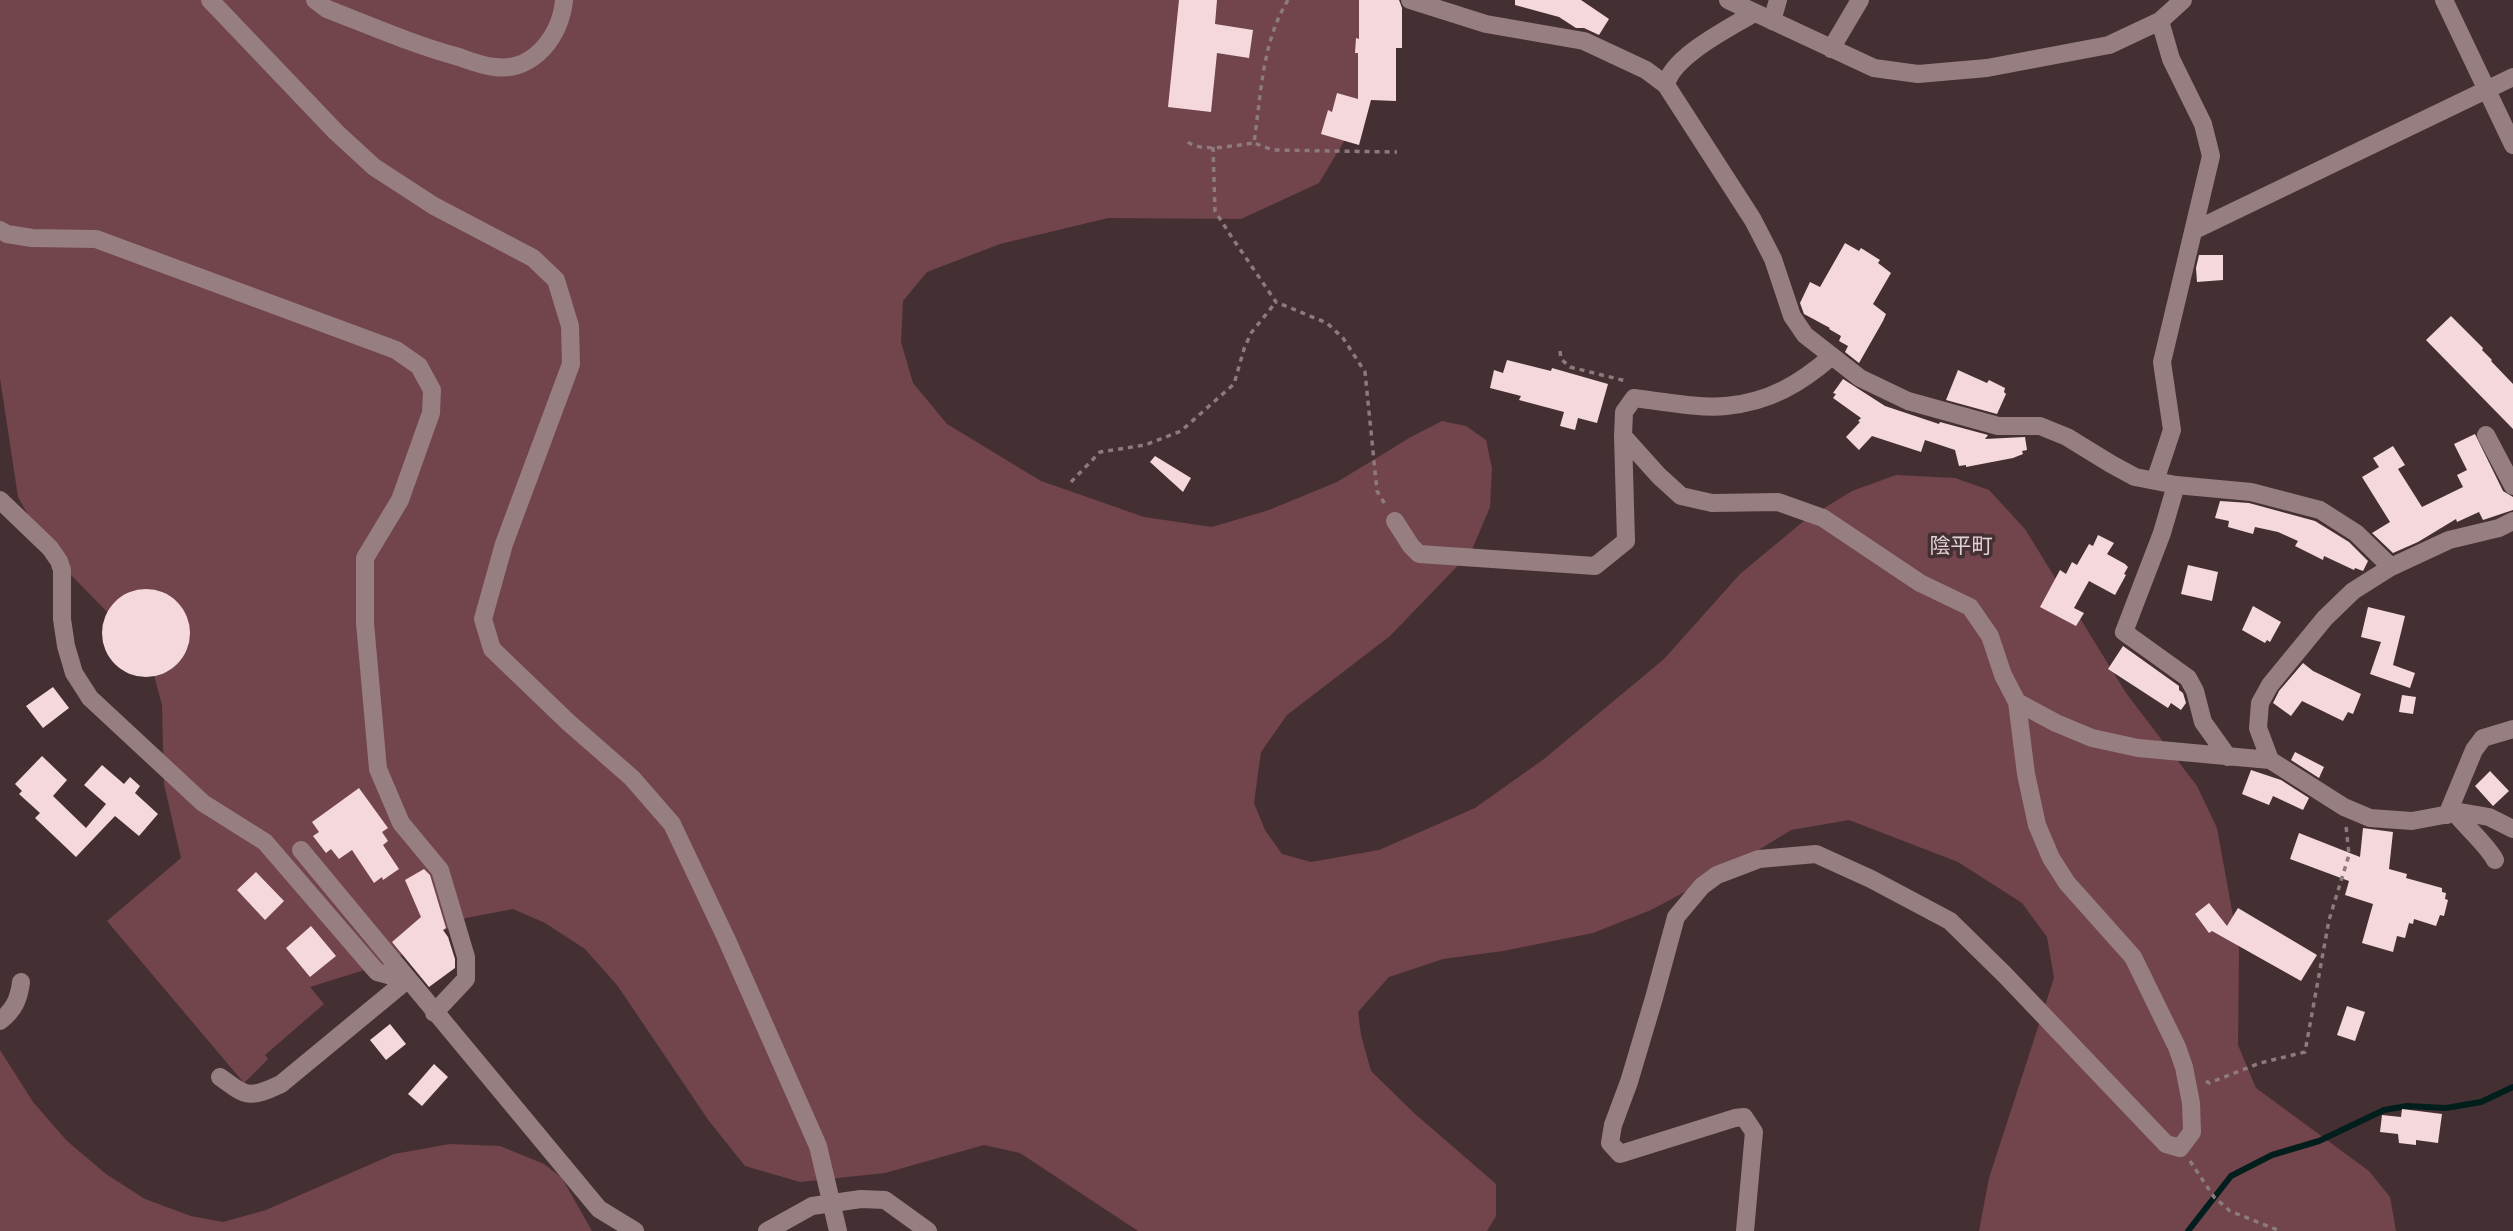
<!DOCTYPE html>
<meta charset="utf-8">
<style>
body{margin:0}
canvas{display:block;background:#442f32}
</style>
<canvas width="2513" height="1231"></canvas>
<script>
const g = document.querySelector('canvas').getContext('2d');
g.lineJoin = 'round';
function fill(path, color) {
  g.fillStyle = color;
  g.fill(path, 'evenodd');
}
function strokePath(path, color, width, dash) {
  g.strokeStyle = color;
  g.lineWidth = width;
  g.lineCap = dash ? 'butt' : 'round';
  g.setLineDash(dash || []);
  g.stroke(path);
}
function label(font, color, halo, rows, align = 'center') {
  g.font = font + ' Inter,"Noto Sans JP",sans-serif';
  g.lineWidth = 7;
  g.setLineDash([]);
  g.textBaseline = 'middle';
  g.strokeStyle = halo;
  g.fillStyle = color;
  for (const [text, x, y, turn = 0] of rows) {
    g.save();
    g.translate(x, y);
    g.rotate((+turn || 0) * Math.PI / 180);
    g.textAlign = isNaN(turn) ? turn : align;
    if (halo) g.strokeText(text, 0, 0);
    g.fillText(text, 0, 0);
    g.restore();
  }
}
fill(new Path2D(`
 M 0,0 L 1393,0 L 1352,128 L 1319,183 L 1241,219 L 1108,218 L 1000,244 L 927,272 L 903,301 L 901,342 L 913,383 L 947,424 L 1041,481 L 1144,517 L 1212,527 L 1269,510 L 1337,482 L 1411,437 L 1442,421 L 1466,426 L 1486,440 L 1492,468 L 1490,507 L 1471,552 L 1390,636 L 1287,715 L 1261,752 L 1254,803 L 1265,830 L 1282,854 L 1311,862 L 1379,850 L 1475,808 L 1544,759 L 1664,659 L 1740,574 L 1805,520 L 1852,491 L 1896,475 L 1955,478 L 1989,490 L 2025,529 L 2126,693 L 2197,786 L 2217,828 L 2239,949 L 2238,1045 L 2256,1088 L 2369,1171 L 2390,1197 L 2396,1231 L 1979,1231 L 1989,1178 L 2054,978 L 2047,937 L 2022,903 L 1958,862 L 1849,820 L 1791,830 L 1726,870 L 1651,910 L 1593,933 L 1503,951 L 1443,959 L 1389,977 L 1358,1012 L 1361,1035 L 1371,1071 L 1414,1113 L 1496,1184 L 1496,1216 L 1487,1231 L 1138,1231 L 1020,1153 L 984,1145 L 885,1173 L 800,1182 L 745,1166 L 709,1121 L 617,985 L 585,949 L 545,923 L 513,909 L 466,918 L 387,963 L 310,987 L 324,1004 L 265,1055 L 268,1059 L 244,1083 L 107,921 L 181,858 L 164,784 L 162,705 L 151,664 L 116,621 L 71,575 L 34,525 L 18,497 L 0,378 Z
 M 0,1050 L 33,1102 L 67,1141 L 106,1174 L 145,1199 L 191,1216 L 223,1222 L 266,1210 L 394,1154 L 450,1144 L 500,1146 L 544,1164 L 562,1178 L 592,1231 L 0,1231 Z`), '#72444c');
strokePath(new Path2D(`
 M 2188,1231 L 2231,1176 L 2272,1155 L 2319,1141 L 2384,1110 L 2407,1106 L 2446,1108 L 2481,1102 L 2513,1087`), '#001e1b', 6);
fill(new Path2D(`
 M 1179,0 L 1217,0 L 1215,24 L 1253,30 L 1249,58 L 1217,53 L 1211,112 L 1168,107 Z
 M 1359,0 L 1399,0 L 1402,8 L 1402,48 L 1396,48 L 1396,101 L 1371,100 L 1359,145 L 1321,134 L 1328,110 L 1332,112 L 1337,93 L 1358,99 L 1358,53 L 1355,53 L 1356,38 L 1359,39 Z
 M 1515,0 L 1581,0 L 1609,19 L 1599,35 L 1584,28 L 1576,28 L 1559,17 L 1515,5 Z
 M 1845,243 L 1859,251 L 1861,248 L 1880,260 L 1878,263 L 1891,273 L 1873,304 L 1886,314 L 1883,321 L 1859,363 L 1845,352 L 1848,346 L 1839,341 L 1841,336 L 1829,329 L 1830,328 L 1804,314 L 1800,303 L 1810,282 L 1820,287 Z
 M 2199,255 L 2223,255 L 2223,280 L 2197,282 L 2196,268 Z
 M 2451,316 L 2483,348 L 2482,350 L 2492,360 L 2491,361 L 2513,384 L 2513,429 L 2426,340 Z
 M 1507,360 L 1551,371 L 1552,368 L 1608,384 L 1597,423 L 1578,418 L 1575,430 L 1560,426 L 1564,412 L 1519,400 L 1521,396 L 1490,388 L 1494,370 L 1503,373 Z
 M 1958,370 L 1987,383 L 1989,380 L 2005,388 L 2004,392 L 2006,394 L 1997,414 L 1946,400 Z
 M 1843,379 L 1885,406 L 1939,424 L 1940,422 L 1988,435 L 1985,439 L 2025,437 L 2027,450 L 2022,451 L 2023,454 L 2013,458 L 1966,467 L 1966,465 L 1959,466 L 1955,450 L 1925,440 L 1921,452 L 1872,436 L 1859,450 L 1846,437 L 1860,422 L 1858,421 L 1861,418 L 1833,398 L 1836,394 L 1833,393 Z
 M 2475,434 L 2503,491 L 2513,497 L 2513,510 L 2483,520 L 2479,512 L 2457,522 L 2456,519 L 2418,542 L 2393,553 L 2372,533 L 2390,522 L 2362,477 L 2379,467 L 2373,458 L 2393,446 L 2405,465 L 2398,469 L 2422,507 L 2463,487 L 2457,475 L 2467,470 L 2454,444 Z
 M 1155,456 L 1191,478 L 1183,492 L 1150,462 Z
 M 2220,501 L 2249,503 L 2315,521 L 2349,542 L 2368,561 L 2363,571 L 2355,568 L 2354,570 L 2324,556 L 2323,560 L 2295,546 L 2298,541 L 2278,532 L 2255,527 L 2253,534 L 2228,527 L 2229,521 L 2215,518 Z
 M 2098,535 L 2114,543 L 2107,554 L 2125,564 L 2128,567 L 2124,574 L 2126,575 L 2115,595 L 2089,581 L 2074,608 L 2084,613 L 2076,626 L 2040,607 L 2060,570 L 2066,574 L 2072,562 L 2077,565 L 2089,544 L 2093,546 Z
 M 2188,565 L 2218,572 L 2212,601 L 2181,594 Z
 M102 633a44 44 0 1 1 88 0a44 44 0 1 1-88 0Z
 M 2253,606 L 2281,622 L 2270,642 L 2267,640 L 2265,643 L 2242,630 Z
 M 2368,607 L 2405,616 L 2393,665 L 2415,673 L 2410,688 L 2370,674 L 2381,642 L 2361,637 Z
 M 2123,646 L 2179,686 L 2179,690 L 2183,693 L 2186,703 L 2181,710 L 2171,703 L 2168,708 L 2108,669 Z
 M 2303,663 L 2313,671 L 2361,694 L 2353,714 L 2348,712 L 2343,721 L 2302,701 L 2291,716 L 2273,703 L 2279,691 Z
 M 53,687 L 69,708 L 43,728 L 26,706 Z
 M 2402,695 L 2416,697 L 2413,714 L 2399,712 Z
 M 2295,752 L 2324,767 L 2319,778 L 2291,760 Z
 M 42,756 L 67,780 L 53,796 L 86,828 L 106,804 L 84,785 L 102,765 L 124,784 L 130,777 L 140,786 L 135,793 L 158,814 L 139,836 L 115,816 L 76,857 L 35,818 L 40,813 L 19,794 L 22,791 L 15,784 Z
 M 2251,770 L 2281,780 L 2309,798 L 2303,810 L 2273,796 L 2269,805 L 2242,794 Z
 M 2490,771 L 2509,791 L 2493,806 L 2475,786 Z
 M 359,788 L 388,828 L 382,832 L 388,841 L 383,845 L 399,869 L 383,880 L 382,877 L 374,883 L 352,850 L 339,859 L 331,849 L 326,853 L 313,836 L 319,832 L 312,822 Z
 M 2363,828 L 2393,832 L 2389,869 L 2407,874 L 2406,878 L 2442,888 L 2442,892 L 2446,893 L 2445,899 L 2448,900 L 2444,916 L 2440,915 L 2436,926 L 2414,919 L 2413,924 L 2409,923 L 2405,938 L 2397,936 L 2393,952 L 2362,943 L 2373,904 L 2345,895 L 2349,881 L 2290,859 L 2299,833 L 2360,857 Z
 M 424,869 L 430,875 L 446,928 L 443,930 L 448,937 L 455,959 L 455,968 L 429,987 L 392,942 L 421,917 L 405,880 Z
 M 256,872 L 284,901 L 265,920 L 237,890 Z
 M 2209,903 L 2227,926 L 2238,908 L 2317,955 L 2301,981 L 2212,931 L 2209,933 L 2195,914 Z
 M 311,926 L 336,956 L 310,977 L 286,948 Z
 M 2347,1006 L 2365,1012 L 2355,1041 L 2337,1035 Z
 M 390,1024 L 406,1044 L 386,1060 L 370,1040 Z
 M 434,1064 L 448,1077 L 422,1106 L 408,1094 Z
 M 2402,1109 L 2442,1114 L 2438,1143 L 2416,1140 L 2416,1145 L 2399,1143 L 2398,1134 L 2380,1132 L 2382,1115 L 2401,1117 Z`), '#f4d8dc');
strokePath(new Path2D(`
 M 1288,0 C 1262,42 1261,95 1254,143 L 1273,150 L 1397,152
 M 1188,142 C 1201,153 1237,145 1254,143
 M 1213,147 L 1215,211 L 1231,236 L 1276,302 L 1327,323 L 1343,338 L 1365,372 L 1377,491 L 1386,506
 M 1560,351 L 1561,359 L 1570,367 L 1626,381
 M 1071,482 L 1100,452 L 1145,445 L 1181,431 L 1234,384 L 1244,349 L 1251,333 L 1276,302
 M 2206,1081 L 2209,1083 L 2260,1063 L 2305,1052 L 2329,920 L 2349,855 L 2346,826
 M 2190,1161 L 2214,1197 L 2230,1211 L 2280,1231`), '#8c7a7d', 3.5, [5, 5]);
strokePath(new Path2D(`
 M 210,0 L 336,132 L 374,167 L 434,206 L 533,258 L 556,280 L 570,326 L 571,364 L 504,544 L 483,619 L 492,649 L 568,722 L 632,778 L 672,824 L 726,938 L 818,1146 L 838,1231
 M 315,0 L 327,9 C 371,26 414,45 459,57 C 470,61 483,66 495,67 C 534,72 561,35 564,0
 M 1410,0 L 1486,24 L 1584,41 L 1646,70 L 1666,85
 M 1728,0 L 1874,68 L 1918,74 L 1987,68 L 2109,45 L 2160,21 L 2183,0
 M 2444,0 L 2513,145
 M 1754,13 C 1730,28 1672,56 1666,85 L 1753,220 L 1773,259 L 1792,316 L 1805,335 L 1860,378 L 1908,401 L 1998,426 L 2040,426 L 2067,437 L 2111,464 L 2135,477 L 2176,485 L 2251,492 L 2320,510 L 2356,533 L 2391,567
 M 1772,21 L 1778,0
 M 1831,49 L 1860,0
 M 0,230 L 7,234 L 32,238 L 96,239 L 396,350 L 419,366 L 432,390 L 431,413 L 400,500 L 365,558 L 365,623 L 378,769 L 401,823 L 440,870 L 466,957 L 466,979 L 434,1013
 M 2195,230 L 2513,77
 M 2486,435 L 2513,486
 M 2155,481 L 2172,430 L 2162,362 L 2211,156 L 2203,124 L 2171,59 L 2160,21
 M 2176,485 L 2162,533 L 2124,632 L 2188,678 L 2195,691 L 2203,722 L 2228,757
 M 0,500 L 50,548 L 59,561 L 62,570 L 62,619 L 66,646 L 74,673 L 90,698 L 203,803 L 265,842 L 377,972 L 407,980
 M 1395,521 L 1411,546 L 1419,554 L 1595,566 L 1626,541 L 1623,436
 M 2017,702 L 2056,723 L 2092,738 L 2138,748 L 2270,760 L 2344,807 L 2370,818 L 2412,821 L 2460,812 L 2489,817 L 2513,829
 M 2270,760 L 2258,728 L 2260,703 L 2270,685 L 2325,618 L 2353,591 L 2391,567 L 2449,540 L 2499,528 L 2513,521
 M 2455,813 C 2467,828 2487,845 2495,860
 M 2447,815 L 2474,750 L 2483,738 L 2513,729
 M 301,850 L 599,1209 L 635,1231
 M 0,1021 C 14,1010 19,999 21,982
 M 220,1077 C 247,1097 249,1099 281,1084 L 407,980
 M 767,1231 L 812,1206 L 861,1199 L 885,1200 L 928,1231
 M 1745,1231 L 1754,1132 L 1744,1117 L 1735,1118 L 1620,1154 L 1610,1143 L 1613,1125 L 1629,1082 L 1654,998 L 1676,917 L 1702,886 L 1717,875 L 1759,859 L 1816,854 L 1871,879 L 1950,921 L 2005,975 L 2166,1144 L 2180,1148 L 2192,1132 L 2191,1103 L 2184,1067 L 2177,1047 L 2133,957 L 2067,883 L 2051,858 L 2037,825 L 2026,774 L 2017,702 L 2003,675 L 1990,636 L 1970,607 L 1920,583 L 1823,518 L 1778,502 L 1712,503 L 1681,496 L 1659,476 L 1623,436 L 1624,412 L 1634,398 C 1659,401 1702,409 1726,406 C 1769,402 1800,384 1832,356`), '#977e81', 18);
label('21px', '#e1d3d5', '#442f32', [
 ["陰平町",1961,547]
]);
</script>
